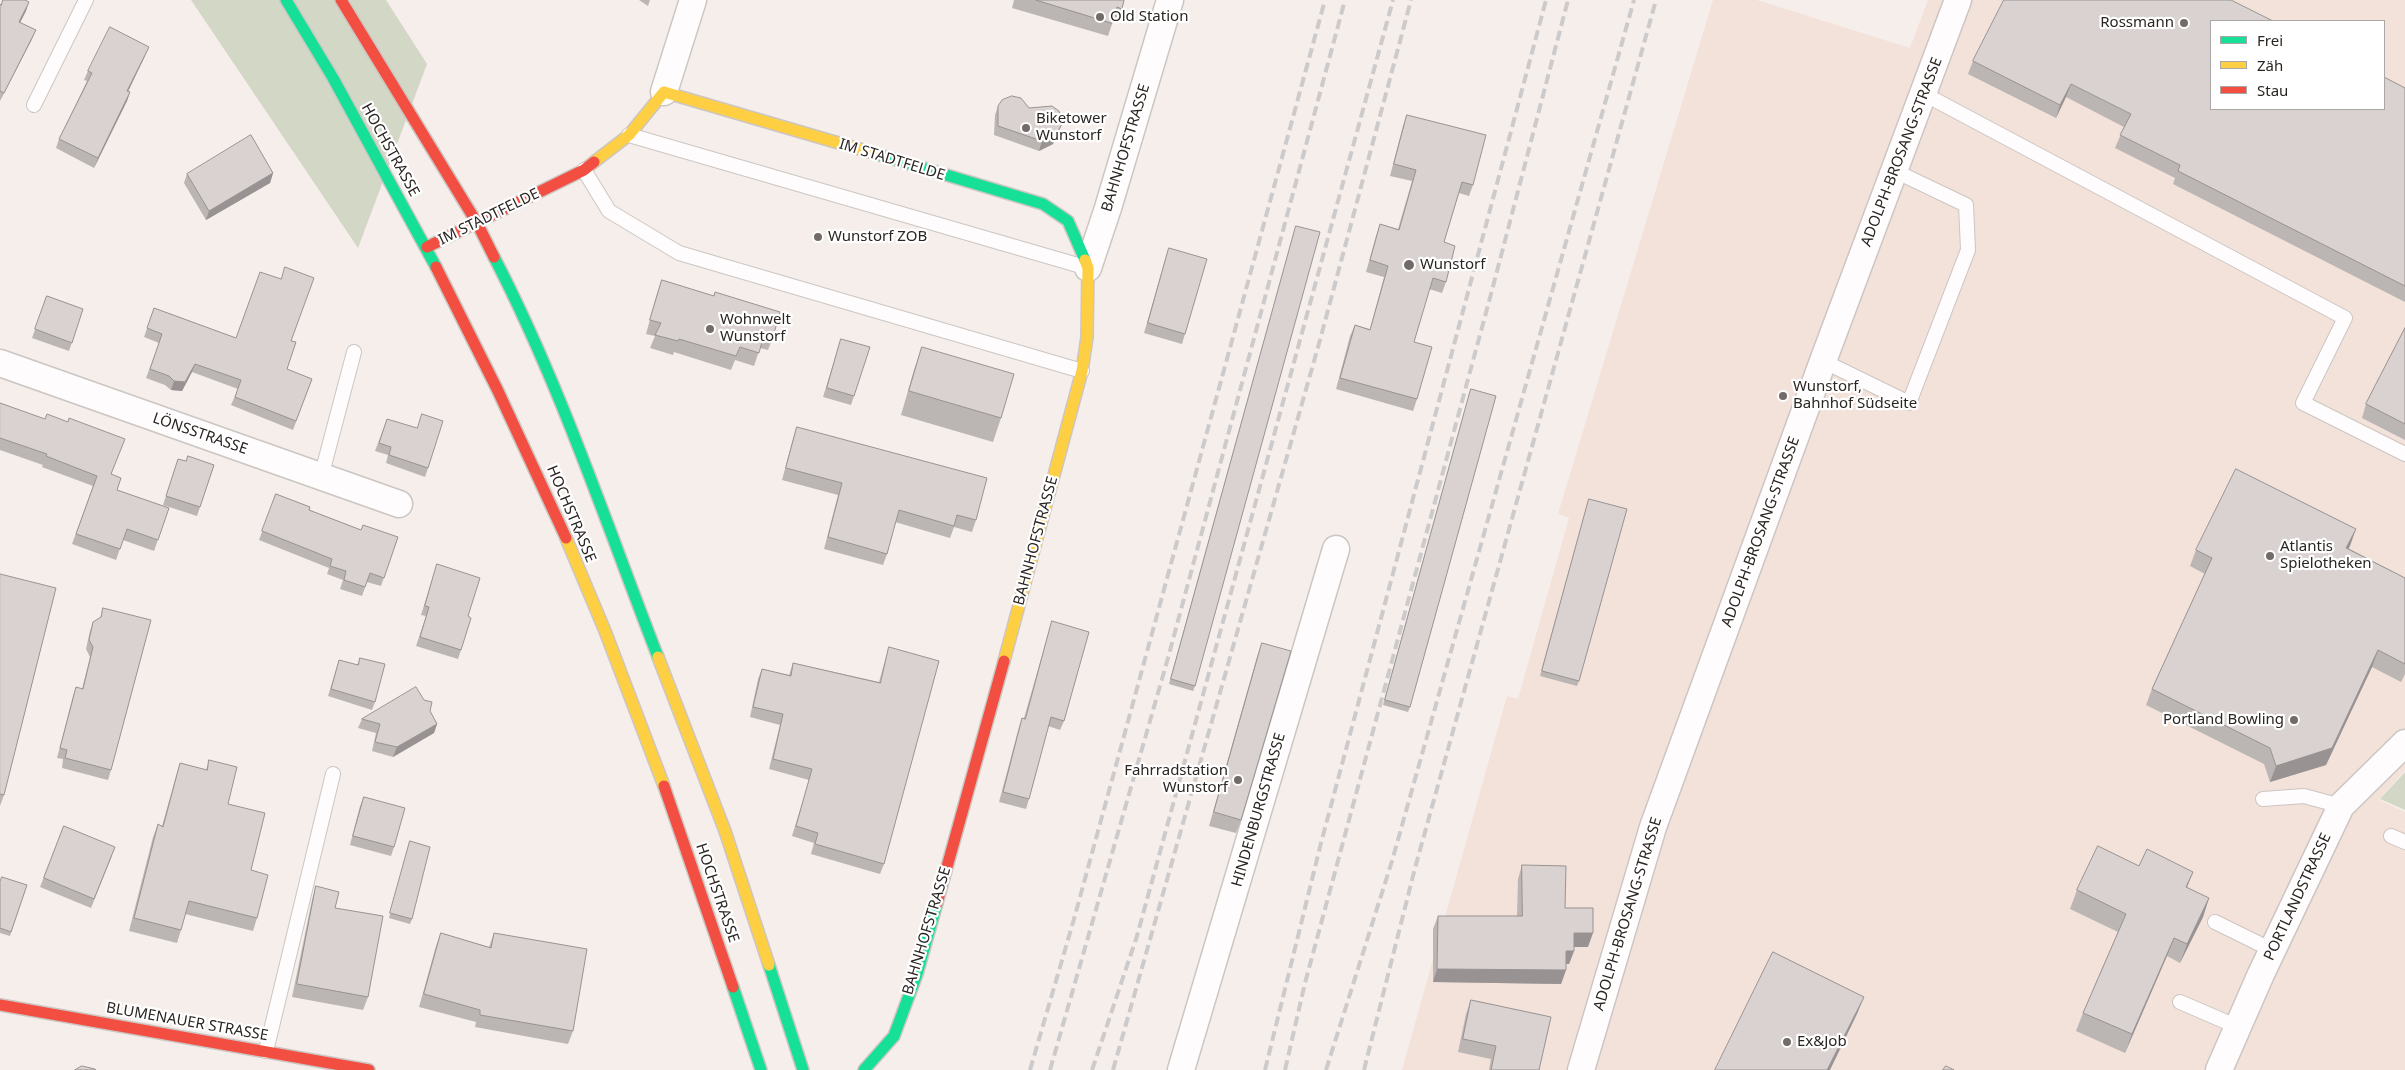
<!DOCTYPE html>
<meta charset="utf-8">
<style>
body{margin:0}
#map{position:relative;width:2405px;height:1070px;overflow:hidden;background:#f6eeea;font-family:"Noto Sans",sans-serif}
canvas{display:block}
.legend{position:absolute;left:2210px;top:20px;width:175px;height:90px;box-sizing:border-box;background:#fff;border:1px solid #aaa8a7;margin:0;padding:6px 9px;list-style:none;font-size:15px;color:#2b2522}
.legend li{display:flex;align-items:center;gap:10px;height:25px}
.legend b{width:25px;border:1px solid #aaa8a7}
</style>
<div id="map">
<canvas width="2405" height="1070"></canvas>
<ul class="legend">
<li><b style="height:6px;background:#16e098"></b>Frei</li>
<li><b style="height:6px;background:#ffcf43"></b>Zäh</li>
<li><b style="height:6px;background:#f24e42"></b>Stau</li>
</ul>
</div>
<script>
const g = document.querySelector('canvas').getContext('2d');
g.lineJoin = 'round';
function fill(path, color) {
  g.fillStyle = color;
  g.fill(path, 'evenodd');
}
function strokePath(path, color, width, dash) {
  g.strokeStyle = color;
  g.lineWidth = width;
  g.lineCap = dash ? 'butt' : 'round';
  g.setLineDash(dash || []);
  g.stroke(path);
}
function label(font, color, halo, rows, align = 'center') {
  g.font = font + ' "Noto Sans",sans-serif';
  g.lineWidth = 4.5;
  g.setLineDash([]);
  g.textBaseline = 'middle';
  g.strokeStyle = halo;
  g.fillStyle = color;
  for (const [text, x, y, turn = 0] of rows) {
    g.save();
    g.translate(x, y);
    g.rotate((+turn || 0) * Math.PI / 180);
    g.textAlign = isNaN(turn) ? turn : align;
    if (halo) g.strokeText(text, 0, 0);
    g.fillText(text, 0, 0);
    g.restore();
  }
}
fill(new Path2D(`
 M 1713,0 L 1757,0 L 1910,48 L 1928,0 L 2405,0 L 2405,770 L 2379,800 L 2405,812 L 2405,1070 L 1402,1070 L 1507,696 L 1518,699 L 1569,518 L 1558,514 ZM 2211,21 L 2384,21 L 2384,109 L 2211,109 Z`), '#f3e2da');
fill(new Path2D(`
 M 191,0 L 386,0 L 427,64 L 358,248 Z
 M 2405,772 L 2405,810 L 2380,799 Z`), '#d3d7c5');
const lane = new Path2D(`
 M 1924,94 L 2345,318 L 2303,403 L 2405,454
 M 34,105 L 86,0
 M 629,135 L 1088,268
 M 584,170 L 609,211 L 679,253 L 1082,371
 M 1823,361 L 1909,403 L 1968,250 L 1966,205 L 1895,171
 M 321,477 L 354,352
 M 2263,799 L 2304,796 L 2341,806
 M 2391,836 L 2405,842
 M 2215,922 L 2272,950
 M 2180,1002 L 2238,1027
 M 266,1051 L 333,774`);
const street = new Path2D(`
 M 664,92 L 693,0
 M 1088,268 L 1108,208 L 1170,0
 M 0,363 L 399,504
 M 1181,1070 L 1336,549
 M 1581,1070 L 1653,827 L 1823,361 L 1958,0
 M 2219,1070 L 2261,974 L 2341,806 L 2405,743`);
const fast = new Path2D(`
 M 286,0 L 333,78 L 436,267
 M 873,153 L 1043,204 L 1068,221 L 1085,260
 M 494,257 C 560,384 606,523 658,657
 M 769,965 L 803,1070
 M 733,987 L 761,1070
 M 864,1070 L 894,1036 L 917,974 L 937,903`);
const slow = new Path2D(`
 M 594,162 L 629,135 L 664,92 L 873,153
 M 566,538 L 605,631 L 664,786
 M 658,657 L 725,831 L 769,965
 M 1004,661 L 1082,371 L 1087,337 L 1088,268 L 1085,260`);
const jam = new Path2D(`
 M 341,0 L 477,223 L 494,257
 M 427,247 L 584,170 L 594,162
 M 436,267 L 498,391 L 566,538
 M 664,786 L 733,987
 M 937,903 L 1004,661
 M 0,1005 L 369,1070`);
strokePath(lane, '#ccc6c2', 16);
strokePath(street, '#ccc6c2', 29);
strokePath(fast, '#ccc6c2', 14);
strokePath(slow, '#ccc6c2', 14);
strokePath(jam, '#ccc6c2', 14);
strokePath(lane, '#fefcfc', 14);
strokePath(street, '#fefcfc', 26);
strokePath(fast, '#16e098', 11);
strokePath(slow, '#ffcf43', 11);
strokePath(jam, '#f24e42', 11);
strokePath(new Path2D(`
 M 1030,1070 L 1074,919 L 1325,0
 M 1050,1070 L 1168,658 L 1345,0
 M 1092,1070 L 1137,936 L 1393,0
 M 1113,1070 L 1320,340 L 1411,0
 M 1265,1070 L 1321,843 L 1546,0
 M 1285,1070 L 1305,983 L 1491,294 L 1568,0
 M 1326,1070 L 1392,861 L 1634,0
 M 1364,1070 L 1415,868 L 1656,0`), '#cccaca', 4, [10, 5]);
fill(new Path2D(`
 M 639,0 L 650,0 L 648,6 Z
 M 1014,0 L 1124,0 L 1117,22 L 1113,21 L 1108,36 L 1012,8 Z
 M 0,4 L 26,11 L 20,22 L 32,39 L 0,101 Z
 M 145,56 L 128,91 L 130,92 L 127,101 L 94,168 L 56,148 L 59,139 L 87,81 L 84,80 L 88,71 Z
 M 1973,61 L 2405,88 L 2405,302 L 2173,184 L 2175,178 L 2115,148 L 2124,127 L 2066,97 L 2056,118 L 1968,74 Z
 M 998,106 L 1029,108 L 1058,133 L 1053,144 L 1039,151 L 994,135 L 995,115 Z
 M 1407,115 L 1473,185 L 1469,196 L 1459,193 L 1444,242 L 1446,282 L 1442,293 L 1429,289 L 1414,342 L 1417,399 L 1413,411 L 1336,389 L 1350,336 L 1355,325 L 1370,329 L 1384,277 L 1366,272 L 1376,236 L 1380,224 L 1398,229 L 1412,181 L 1390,176 L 1403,126 Z
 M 273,173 L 270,183 L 206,220 L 184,183 L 187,174 Z
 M 1296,226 L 1195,686 L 1193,691 L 1169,684 Z
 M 1169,248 L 1185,334 L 1182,344 L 1144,333 L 1166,257 Z
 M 662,280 L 713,296 L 715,292 L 773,337 L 768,350 L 760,348 L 754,366 L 735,360 L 731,370 L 674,352 L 673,355 L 650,348 L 655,336 L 646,334 L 657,294 Z
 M 47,296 L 83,309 L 69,351 L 32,338 Z
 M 154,308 L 236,338 L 291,341 L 287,369 L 312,379 L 293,430 L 231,405 L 238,389 L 192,372 L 182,391 L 171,390 L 165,385 L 146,378 L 159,343 L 144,337 Z
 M 2405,328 L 2405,440 L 2362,418 L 2366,404 Z
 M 841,339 L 854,396 L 851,405 L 823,397 Z
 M 922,347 L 1001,418 L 993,442 L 901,415 L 914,370 Z
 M 1471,389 L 1410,707 L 1408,712 L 1383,705 Z
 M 0,403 L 111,474 L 117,490 L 169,508 L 154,551 L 123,540 L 116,560 L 72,544 L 93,486 L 42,467 L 43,465 L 0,450 Z
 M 387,419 L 428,468 L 425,477 L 386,463 L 388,455 L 375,451 Z
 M 797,427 L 976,520 L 972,532 L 954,527 L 950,538 L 895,522 L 887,554 L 883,565 L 824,549 L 838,495 L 782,480 L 793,439 Z
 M 186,461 L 214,465 L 197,516 L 163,505 L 175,468 Z
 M 276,494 L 309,510 L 361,530 L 398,537 L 381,586 L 367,582 L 362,596 L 340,589 L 343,580 L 327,574 L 329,568 L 259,540 Z
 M 1589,499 L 1579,681 L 1577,686 L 1540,676 Z
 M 2350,546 L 2348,548 L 2405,578 L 2405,674 L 2401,682 L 2372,667 L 2326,765 L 2270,782 L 2264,764 L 2146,705 L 2152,689 L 2205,574 L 2190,566 L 2196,550 Z
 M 437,564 L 468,616 L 461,650 L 458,659 L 416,646 L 426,616 L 421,615 Z
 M 0,574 L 4,795 L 0,806 Z
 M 103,608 L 111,770 L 108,780 L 62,768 L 63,759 L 57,758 L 73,696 L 76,687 L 82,689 L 90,657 L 86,649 L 90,631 L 93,622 L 100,618 Z
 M 1052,621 L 1064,721 L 1060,730 L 1048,726 L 1029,799 L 1026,809 L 999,802 L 1019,727 L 1022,718 L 1024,718 L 1049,631 Z
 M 1262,643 L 1241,820 L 1236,833 L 1209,826 L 1257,657 Z
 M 889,647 L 884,864 L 880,874 L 811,854 L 814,843 L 792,836 L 809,780 L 769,769 L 780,725 L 750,717 L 758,679 L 762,669 L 789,675 L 793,663 L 879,682 L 886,657 Z
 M 360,658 L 375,702 L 372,710 L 328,696 L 339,660 L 357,665 Z
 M 430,711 L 437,724 L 434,733 L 393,757 L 372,751 L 376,733 L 358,728 L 362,719 Z
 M 209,760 L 228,804 L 251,870 L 257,918 L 253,931 L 185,914 L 181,930 L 177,943 L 129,931 L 153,837 L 158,824 L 162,826 L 176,776 L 180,763 L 206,770 Z
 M 364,797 L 394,847 L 391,856 L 350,845 L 360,806 Z
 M 64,826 L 112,856 L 91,908 L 40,887 Z
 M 410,841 L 412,919 L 410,924 L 389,918 Z
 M 1522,865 L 1565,908 L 1588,947 L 1574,947 L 1574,951 L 1569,964 L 1566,964 L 1566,970 L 1561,984 L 1433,982 L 1433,929 L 1438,916 L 1517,916 L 1518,879 Z
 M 2139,866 L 2209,898 L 2203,917 L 2180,963 L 2167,956 L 2125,1053 L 2076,1031 L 2083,1013 L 2118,932 L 2070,909 L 2077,890 Z
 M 0,882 L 27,885 L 10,936 L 0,933 Z
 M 316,886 L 335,908 L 368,997 L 363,1010 L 292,997 L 312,900 Z
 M 441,933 L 489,947 L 494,933 L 573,1031 L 568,1044 L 475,1027 L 476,1022 L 419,1007 L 436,946 Z
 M 1471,1000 L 1539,1070 L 1489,1070 L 1491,1059 L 1458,1052 L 1466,1014 Z`), '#bbb5b3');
fill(new Path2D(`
 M 29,2 L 26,11 L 16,31 L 19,22 Z
 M 36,30 L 32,39 L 0,101 L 4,93 Z
 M 149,47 L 145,56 L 124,100 L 127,91 Z
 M 2071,84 L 2066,97 L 2056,118 L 2060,105 Z
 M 130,92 L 127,101 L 94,168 L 98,158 Z
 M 1062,124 L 1058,133 L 1053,144 L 1039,151 L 1042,141 Z
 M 273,173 L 270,183 L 206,220 L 209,211 Z
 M 195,364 L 192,372 L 182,391 L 171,390 L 174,381 Z
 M 2356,529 L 2350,546 L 2340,564 L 2346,548 Z
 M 2378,650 L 2372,667 L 2326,765 L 2270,782 L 2276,766 Z
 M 437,724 L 434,733 L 393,757 L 397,747 Z
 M 2193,872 L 2186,890 L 2186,887 Z
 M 2209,898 L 2203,917 L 2180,963 L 2187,944 Z
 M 1574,933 L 1593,933 L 1588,947 L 1569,947 Z
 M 2174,938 L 2167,956 L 2125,1053 L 2132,1034 Z
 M 1566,951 L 1574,951 L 1569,964 L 1561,964 Z
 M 1437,969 L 1566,970 L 1561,984 L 1433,982 Z
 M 1864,997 L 1857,1014 L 1830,1070 L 1827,1070 Z`), '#989392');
const building = new Path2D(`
 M 3,0 L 25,0 L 29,2 L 19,22 L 36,30 L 4,93 L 0,91 L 0,4 L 1,5 Z
 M 1036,0 L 1124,0 L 1122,9 L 1117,7 L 1112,23 Z
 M 2004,0 L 2231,0 L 2273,21 L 2211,21 L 2211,109 L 2384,109 L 2384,77 L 2405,88 L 2405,286 L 2178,171 L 2180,165 L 2120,135 L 2131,114 L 2071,84 L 2060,105 L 1973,61 Z
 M 110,27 L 149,47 L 127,91 L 130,92 L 98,158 L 59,139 L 92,73 L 88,71 Z
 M 1012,96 L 1021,98 L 1029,108 L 1052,106 L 1059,111 L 1062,124 L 1056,135 L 1042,141 L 998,126 L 998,106 L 1002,100 Z
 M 1407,115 L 1486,135 L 1473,185 L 1462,182 L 1444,242 L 1455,246 L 1446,282 L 1433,278 L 1414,342 L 1432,347 L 1417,399 L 1340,378 L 1355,325 L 1370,330 L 1388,266 L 1370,260 L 1380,224 L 1399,230 L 1416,170 L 1394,164 Z
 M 251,135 L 273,173 L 209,211 L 187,174 Z
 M 1296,226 L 1320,232 L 1195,686 L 1171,679 Z
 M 1169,248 L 1207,259 L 1185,334 L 1148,323 Z
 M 285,267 L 314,278 L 291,341 L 296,342 L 287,369 L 312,379 L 296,421 L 235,397 L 241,380 L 195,364 L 185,382 L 174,381 L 169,376 L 150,369 L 162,334 L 147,328 L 154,308 L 236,338 L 260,272 L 281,279 Z
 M 662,280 L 714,296 L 715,292 L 780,312 L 773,337 L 764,334 L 759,353 L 740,347 L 736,356 L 679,339 L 678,341 L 655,335 L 661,323 L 650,320 Z
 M 47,296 L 83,309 L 72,343 L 35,329 Z
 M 2405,328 L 2405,424 L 2366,404 Z
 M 841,339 L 870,347 L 854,396 L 827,388 Z
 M 922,347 L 1014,374 L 1001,418 L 909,391 Z
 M 1471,389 L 1496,396 L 1410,707 L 1385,700 Z
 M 0,403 L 45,419 L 47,414 L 68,422 L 69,418 L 125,439 L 111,474 L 121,478 L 117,490 L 169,508 L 158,540 L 127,529 L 120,549 L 76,534 L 97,476 L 46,456 L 47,454 L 0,438 Z
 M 422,414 L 443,421 L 428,468 L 389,455 L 391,447 L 379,443 L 387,419 L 417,428 Z
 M 797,427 L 987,478 L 976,520 L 957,515 L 954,526 L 899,510 L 887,554 L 828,537 L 842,483 L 786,468 Z
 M 188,456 L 214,465 L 200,507 L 166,496 L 178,459 L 186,461 Z
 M 2236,469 L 2356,529 L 2346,548 L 2405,578 L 2405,664 L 2378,650 L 2332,748 L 2276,766 L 2270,748 L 2152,689 L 2212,558 L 2196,550 Z
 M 276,494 L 310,507 L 309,510 L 361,530 L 363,525 L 398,537 L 384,578 L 370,573 L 365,587 L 344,580 L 346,571 L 330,566 L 332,559 L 262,531 Z
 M 1589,499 L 1627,509 L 1579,681 L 1542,671 Z
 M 437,564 L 480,578 L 468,616 L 471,618 L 461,650 L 420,637 L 429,607 L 425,606 Z
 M 0,574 L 56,588 L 4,795 L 0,794 Z
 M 103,608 L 151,620 L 111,770 L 65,758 L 67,750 L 60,748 L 76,687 L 83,689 L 93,647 L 89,640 L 93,622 L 101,617 Z
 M 1052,621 L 1089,632 L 1064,721 L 1051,717 L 1029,799 L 1003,792 L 1022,718 L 1025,719 Z
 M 1262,643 L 1291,651 L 1241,820 L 1214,812 Z
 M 889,647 L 939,661 L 884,864 L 815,844 L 818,833 L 796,826 L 812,769 L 773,759 L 783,714 L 753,707 L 762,669 L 791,676 L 793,663 L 880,683 Z
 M 360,658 L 385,664 L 375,702 L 331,689 L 339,660 L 358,665 Z
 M 416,687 L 424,700 L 432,702 L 430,711 L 437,724 L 397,747 L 375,742 L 380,724 L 362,719 Z
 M 209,760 L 237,767 L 228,804 L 265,813 L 251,870 L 268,875 L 257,918 L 189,901 L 181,930 L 134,918 L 158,824 L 163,827 L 180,763 L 207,770 Z
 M 364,797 L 405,808 L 394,847 L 353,836 Z
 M 64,826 L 115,847 L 94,899 L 44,878 Z
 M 410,841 L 430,847 L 412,919 L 390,913 Z
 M 2098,846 L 2139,866 L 2147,849 L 2193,872 L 2186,887 L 2209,898 L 2187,944 L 2174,938 L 2132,1034 L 2083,1013 L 2126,914 L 2077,890 Z
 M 1522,865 L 1566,866 L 1565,908 L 1593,908 L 1593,933 L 1574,933 L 1574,951 L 1566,951 L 1566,970 L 1437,969 L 1438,916 L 1522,916 Z
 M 2,877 L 27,885 L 11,932 L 0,928 L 0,882 Z
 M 316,886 L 339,892 L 335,908 L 383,916 L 368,997 L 297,984 Z
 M 441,933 L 491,948 L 494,933 L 587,949 L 573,1031 L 480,1015 L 480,1010 L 424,994 Z
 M 1773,952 L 1864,997 L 1827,1070 L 1715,1070 Z
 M 1471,1000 L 1551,1017 L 1539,1070 L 1491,1070 L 1496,1046 L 1463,1039 Z
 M 82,1066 L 95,1069 L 96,1070 L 75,1070 Z
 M 1946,1066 L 1954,1070 L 1943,1070 Z`);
fill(building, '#d9d2d0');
strokePath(building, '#989392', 1);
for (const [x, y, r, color] of [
 [1100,17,5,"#726b68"],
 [2184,23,5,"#726b68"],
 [1026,128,5,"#726b68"],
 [818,237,5,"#726b68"],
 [1409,265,6,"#726b68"],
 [710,329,5,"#726b68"],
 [1783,396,5,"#726b68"],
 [2270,556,5,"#726b68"],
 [2294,720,5,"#726b68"],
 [1238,780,5,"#726b68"],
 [1787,1042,5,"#726b68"]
]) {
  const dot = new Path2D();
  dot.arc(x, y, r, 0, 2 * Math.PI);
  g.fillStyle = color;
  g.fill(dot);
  strokePath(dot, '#fff', 2);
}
label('15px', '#2b2522', '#fff', [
 ["Old Station",1110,17],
 ["Rossmann",2174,23,"right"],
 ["Biketower",1036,119],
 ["Wunstorf",1036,136],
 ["Wunstorf ZOB",828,237],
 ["Wunstorf",1420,265],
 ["Wohnwelt",720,320],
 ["Wunstorf",720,337],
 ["Wunstorf,",1793,387],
 ["Bahnhof Südseite",1793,404],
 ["Atlantis",2280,547],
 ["Spielotheken",2280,564],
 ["Portland Bowling",2284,720,"right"],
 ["Fahrradstation",1228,771,"right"],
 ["Wunstorf",1228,788,"right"],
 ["Ex&Job",1797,1042]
], 'left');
label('15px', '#2b2522', '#fff', [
 ["BAHNHOFSTRASSE",1126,148,-73],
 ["HOCHSTRASSE",390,150,61],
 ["ADOLPH-BROSANG-STRASSE",1902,152,-69],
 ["IM STADTFELDE",892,160,17],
 ["IM STADTFELDE",489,217,-26],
 ["LÖNSSTRASSE",200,434,19],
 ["HOCHSTRASSE",571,514,67],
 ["ADOLPH-BROSANG-STRASSE",1761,532,-70],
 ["BAHNHOFSTRASSE",1036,541,-75],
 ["HINDENBURGSTRASSE",1259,810,-74],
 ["HOCHSTRASSE",717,893,71],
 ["PORTLANDSTRASSE",2298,897,-65],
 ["ADOLPH-BROSANG-STRASSE",1628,914,-73],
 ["BAHNHOFSTRASSE",927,931,-73],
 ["BLUMENAUER STRASSE",187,1022,10]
]);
</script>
